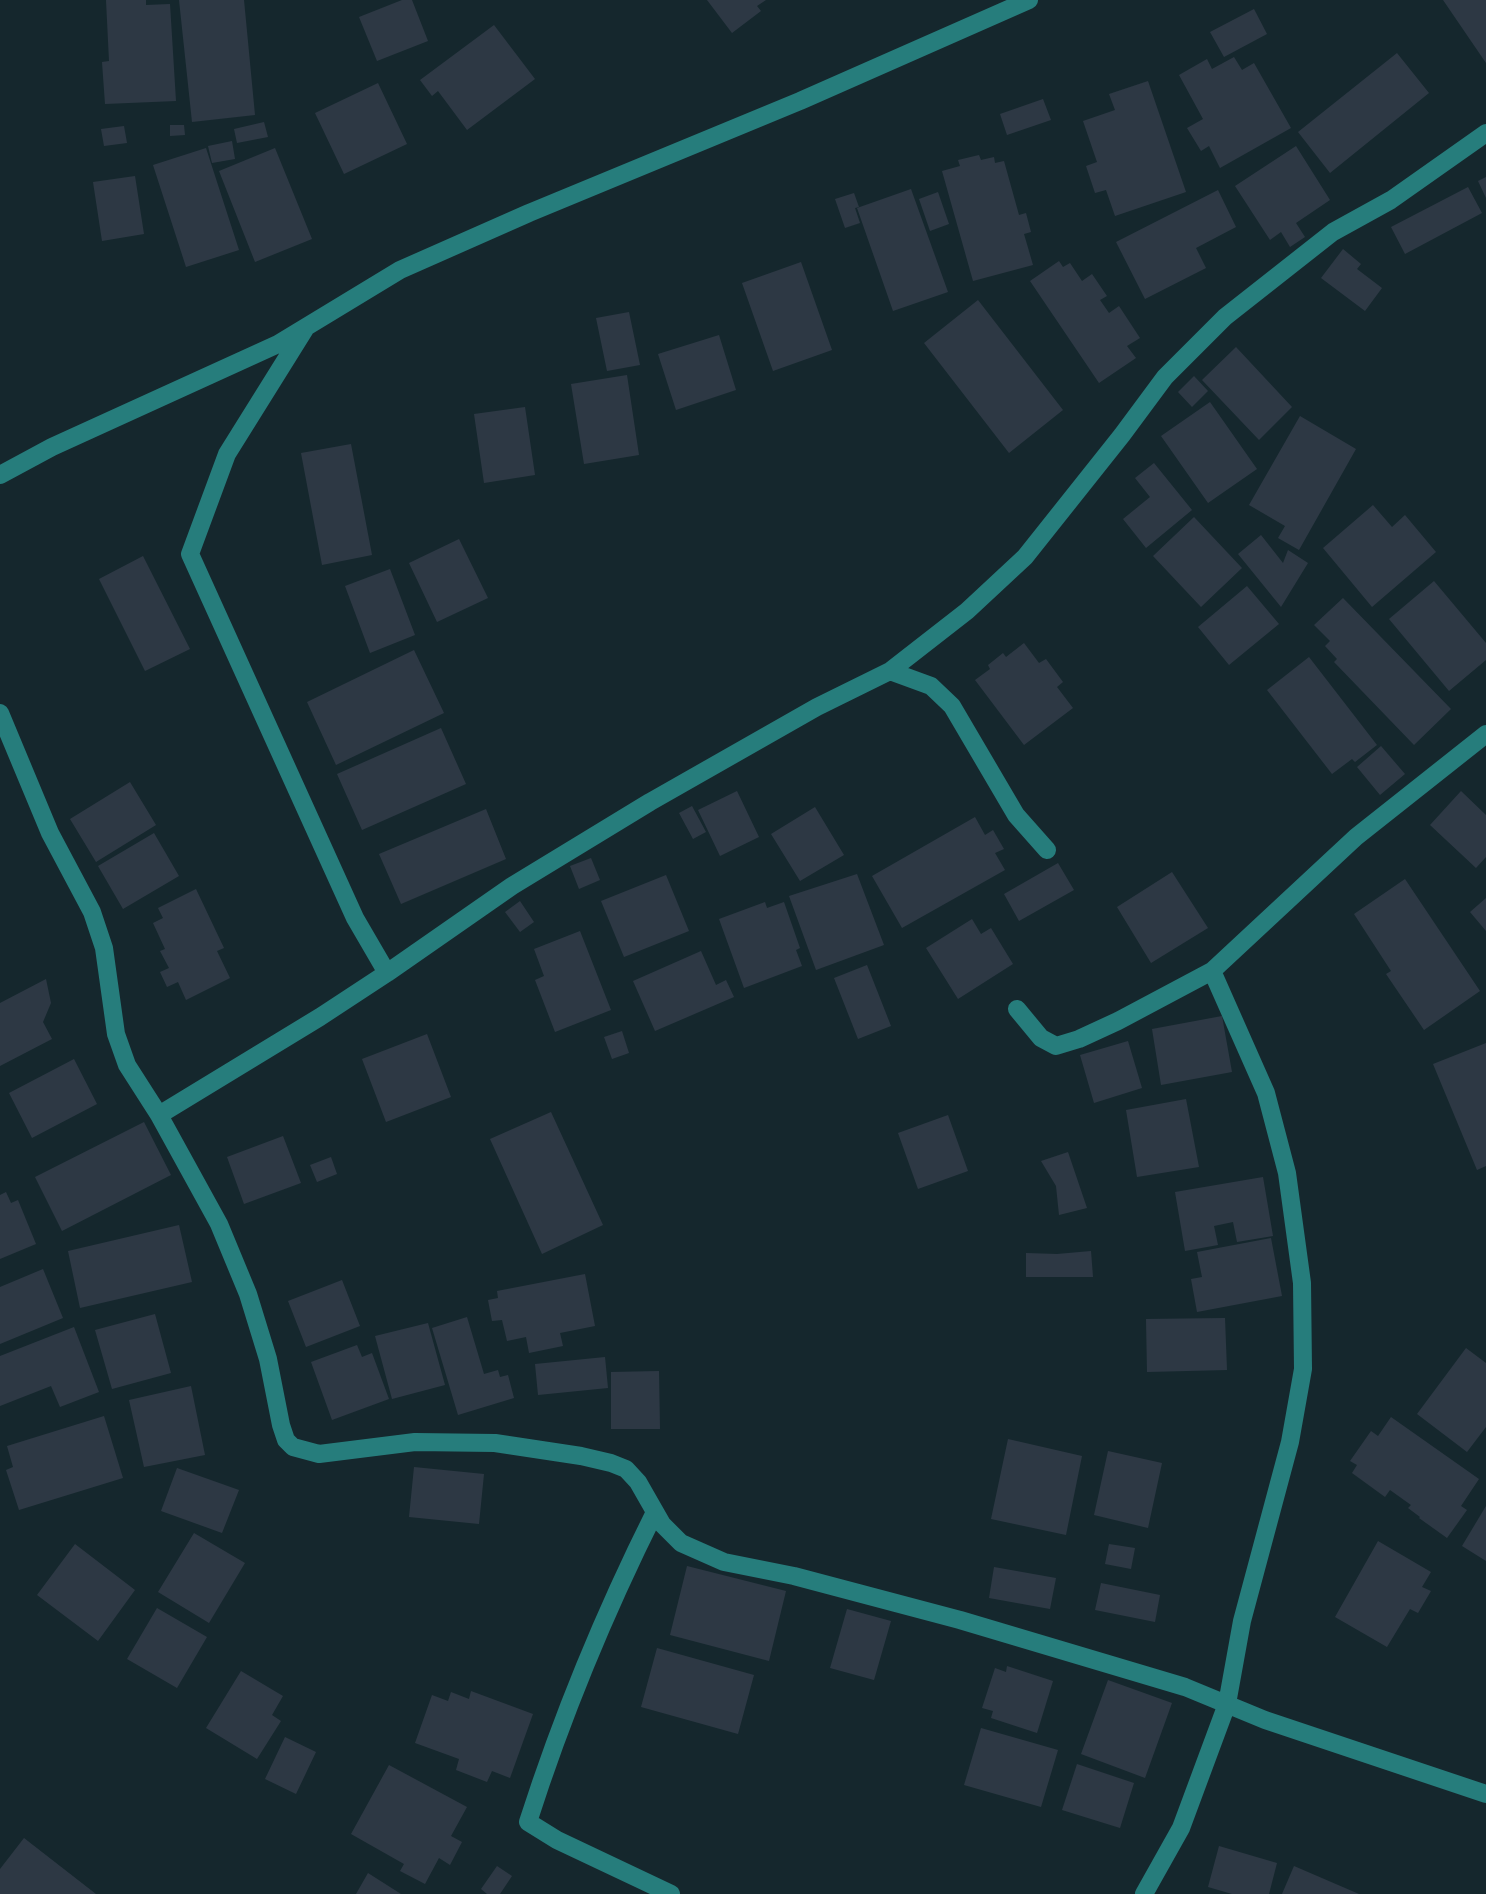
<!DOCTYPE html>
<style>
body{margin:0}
canvas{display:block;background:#15272d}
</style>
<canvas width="1486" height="1894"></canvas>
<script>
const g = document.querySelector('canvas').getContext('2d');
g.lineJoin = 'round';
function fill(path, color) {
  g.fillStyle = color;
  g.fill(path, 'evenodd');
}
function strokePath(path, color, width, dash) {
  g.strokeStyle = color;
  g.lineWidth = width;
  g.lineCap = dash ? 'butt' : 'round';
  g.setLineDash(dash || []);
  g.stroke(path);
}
fill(new Path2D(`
 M 106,0 L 146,0 L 146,5 L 170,4 L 176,101 L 105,104 L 102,62 L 109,61 Z
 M 179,0 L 244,0 L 255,115 L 192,122 Z
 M 402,0 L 412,0 L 428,41 L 377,61 L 359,17 Z
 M 707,0 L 766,0 L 757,6 L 761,11 L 732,33 Z
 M 1443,0 L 1486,0 L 1486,63 Z
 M 1254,9 L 1267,34 L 1224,57 L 1210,32 Z
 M 494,25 L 535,79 L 467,130 L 438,91 L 432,96 L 420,80 Z
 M 1397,53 L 1429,93 L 1330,173 L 1298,132 Z
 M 1234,57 L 1242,70 L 1254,63 L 1291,128 L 1220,168 L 1209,146 L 1201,151 L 1187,128 L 1203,119 L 1179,75 L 1207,59 L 1212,69 Z
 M 1148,81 L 1186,192 L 1115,216 L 1106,190 L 1095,193 L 1086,166 L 1097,162 L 1083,121 L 1115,110 L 1109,94 Z
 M 378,83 L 407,144 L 344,174 L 315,113 Z
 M 1043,99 L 1051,120 L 1007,135 L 1000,114 Z
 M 264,122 L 268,137 L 237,143 L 234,129 Z
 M 170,125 L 184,125 L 185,135 L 170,136 Z
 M 124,126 L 127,143 L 104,146 L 101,129 Z
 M 232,141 L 235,159 L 212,163 L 208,146 Z
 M 1296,146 L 1330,200 L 1296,223 L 1305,237 L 1290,247 L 1281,232 L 1270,240 L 1235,186 Z
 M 206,148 L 239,250 L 186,267 L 153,165 Z
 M 275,148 L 312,239 L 255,262 L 219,171 Z
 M 979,155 L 981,160 L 994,157 L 995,163 L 1004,161 L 1019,215 L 1026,213 L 1031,232 L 1024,234 L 1033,265 L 973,281 L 942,171 L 960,166 L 958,160 Z
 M 135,176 L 144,234 L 102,241 L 93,182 Z
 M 1486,177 L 1486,198 L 1478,181 Z
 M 1468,187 L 1482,213 L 1405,254 L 1391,227 Z
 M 911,189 L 948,292 L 893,311 L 857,208 Z
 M 1218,190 L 1236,227 L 1196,248 L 1206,268 L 1145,299 L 1116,242 Z
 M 938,192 L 949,224 L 930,231 L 919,199 Z
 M 854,193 L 859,207 L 855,208 L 860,223 L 845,228 L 835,199 Z
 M 1343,249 L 1361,264 L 1357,269 L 1382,288 L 1365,311 L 1321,278 Z
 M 1059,261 L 1063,267 L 1070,263 L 1082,281 L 1092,274 L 1107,296 L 1100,300 L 1109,313 L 1119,306 L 1140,338 L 1127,346 L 1136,358 L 1099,383 L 1030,281 Z
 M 801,262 L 832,350 L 773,371 L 742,283 Z
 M 978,300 L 1063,410 L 1009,453 L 924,343 Z
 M 629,312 L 640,365 L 607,371 L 596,318 Z
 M 719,335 L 736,390 L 676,410 L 658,354 Z
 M 1236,347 L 1292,407 L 1259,440 L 1202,380 Z
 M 627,375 L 639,455 L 584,464 L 571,384 Z
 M 1194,376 L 1208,391 L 1192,407 L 1178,392 Z
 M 1210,402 L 1257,469 L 1208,503 L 1161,436 Z
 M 525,407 L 535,475 L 484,483 L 474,414 Z
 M 1300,416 L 1356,449 L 1299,550 L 1278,538 L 1285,526 L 1249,505 Z
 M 351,444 L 372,555 L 322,565 L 301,453 Z
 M 1154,463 L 1192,510 L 1146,548 L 1123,519 L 1150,497 L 1135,478 Z
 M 1373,505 L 1392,527 L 1405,515 L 1436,552 L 1372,607 L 1323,548 Z
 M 1194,517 L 1242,568 L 1201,607 L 1153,556 Z
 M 1261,535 L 1283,563 L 1288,550 L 1308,563 L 1281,607 L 1238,554 Z
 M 459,539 L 488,598 L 437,622 L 409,563 Z
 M 143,556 L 190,649 L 145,671 L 99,579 Z
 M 390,569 L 415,635 L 370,653 L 345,586 Z
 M 1434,581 L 1486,643 L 1486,660 L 1449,691 L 1389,619 Z
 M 1247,586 L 1279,624 L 1229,665 L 1198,627 Z
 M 1343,598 L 1451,709 L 1414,745 L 1334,662 L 1337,659 L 1325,646 L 1330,641 L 1314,625 Z
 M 1024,643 L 1039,663 L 1046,659 L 1063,682 L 1057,687 L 1073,708 L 1024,745 L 975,680 L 990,669 L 988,665 L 1003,653 L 1006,657 Z
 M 414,650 L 444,713 L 336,765 L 307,702 Z
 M 1309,657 L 1377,745 L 1355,762 L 1352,759 L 1332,774 L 1267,690 Z
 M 441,728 L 466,784 L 362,830 L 337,774 Z
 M 1381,746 L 1405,774 L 1380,795 L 1357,767 Z
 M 130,782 L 156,825 L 96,862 L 70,819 Z
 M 737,791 L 759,837 L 720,856 L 698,810 Z
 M 1461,791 L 1486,815 L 1486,857 L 1476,868 L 1430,825 Z
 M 692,806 L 706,832 L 693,839 L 679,813 Z
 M 815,807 L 844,855 L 800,881 L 771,834 Z
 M 486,809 L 506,859 L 401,904 L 379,854 Z
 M 975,817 L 985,835 L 993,830 L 1004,849 L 995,853 L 1005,870 L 902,928 L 872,876 Z
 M 154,833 L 179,876 L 123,909 L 98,866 Z
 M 591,858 L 600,880 L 579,889 L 570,866 Z
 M 1058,863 L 1074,890 L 1019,921 L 1004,894 Z
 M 1172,872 L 1208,928 L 1151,963 L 1117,907 Z
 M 857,874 L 884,945 L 816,970 L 789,896 Z
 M 666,875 L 689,931 L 624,957 L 601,901 Z
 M 1405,879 L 1480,991 L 1424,1030 L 1386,974 L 1391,971 L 1354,914 Z
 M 196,889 L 224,948 L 217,951 L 230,978 L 186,1000 L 178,982 L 167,987 L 160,972 L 169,968 L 160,951 L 165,949 L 153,923 L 163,918 L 158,908 Z
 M 1486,898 L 1486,931 L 1470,912 Z
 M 520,901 L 534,922 L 520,932 L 505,912 Z
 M 765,902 L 767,908 L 784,902 L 800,948 L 796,950 L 802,966 L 744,988 L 719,919 Z
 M 972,919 L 981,934 L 991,928 L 1013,964 L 958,999 L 926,948 Z
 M 580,931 L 611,1010 L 555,1032 L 535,980 L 544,976 L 534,949 Z
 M 701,951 L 716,985 L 726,980 L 734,997 L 655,1031 L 633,981 Z
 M 867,965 L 891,1026 L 858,1039 L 834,978 Z
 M 46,979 L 51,1003 L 43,1022 L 52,1039 L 0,1066 L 0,1003 Z
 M 1222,1016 L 1232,1072 L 1161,1085 L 1152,1029 Z
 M 622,1031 L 629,1053 L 612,1059 L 604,1037 Z
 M 427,1034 L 451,1097 L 386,1122 L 362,1059 Z
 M 1128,1041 L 1142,1088 L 1094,1103 L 1080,1055 Z
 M 1486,1043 L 1486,1166 L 1477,1170 L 1433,1064 Z
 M 74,1059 L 97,1104 L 32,1138 L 9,1093 Z
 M 1186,1099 L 1199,1167 L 1137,1177 L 1126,1110 Z
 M 551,1112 L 603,1225 L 542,1254 L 490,1139 Z
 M 948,1115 L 968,1171 L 918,1189 L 898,1133 Z
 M 144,1122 L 171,1175 L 62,1231 L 35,1177 Z
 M 283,1136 L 301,1183 L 244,1204 L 227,1157 Z
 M 1068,1152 L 1087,1208 L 1059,1215 L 1056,1186 L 1041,1161 Z
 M 331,1157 L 337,1174 L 317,1182 L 310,1165 Z
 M 1263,1177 L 1273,1236 L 1237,1242 L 1233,1222 L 1214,1226 L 1218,1245 L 1185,1251 L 1175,1192 Z
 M 6,1192 L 11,1203 L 18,1200 L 36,1244 L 0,1259 L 0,1195 Z
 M 179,1225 L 192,1282 L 80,1308 L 68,1251 Z
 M 1271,1238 L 1282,1296 L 1197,1312 L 1191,1279 L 1202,1277 L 1197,1252 Z
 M 1091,1251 L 1093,1277 L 1026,1277 L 1026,1253 L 1057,1254 Z
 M 43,1269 L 63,1318 L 0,1344 L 0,1287 Z
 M 585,1274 L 595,1326 L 560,1333 L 563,1346 L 529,1353 L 526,1337 L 507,1341 L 502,1320 L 492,1321 L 488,1300 L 498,1298 L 497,1291 Z
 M 342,1280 L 360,1326 L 306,1347 L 288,1301 Z
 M 155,1314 L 171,1373 L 112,1389 L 95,1330 Z
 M 467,1317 L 484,1374 L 498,1370 L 500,1377 L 508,1375 L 514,1398 L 458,1415 L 432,1328 Z
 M 1225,1318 L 1227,1370 L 1147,1372 L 1146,1319 Z
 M 428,1323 L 445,1385 L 392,1399 L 375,1336 Z
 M 74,1327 L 99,1392 L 60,1407 L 51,1386 L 0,1406 L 0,1356 Z
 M 357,1345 L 362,1357 L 372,1353 L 389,1399 L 332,1420 L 311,1362 Z
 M 1466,1348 L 1486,1363 L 1486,1427 L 1467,1452 L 1417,1414 Z
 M 605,1357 L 608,1388 L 538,1395 L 535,1364 Z
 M 659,1371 L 660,1429 L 611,1429 L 611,1372 Z
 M 191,1386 L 205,1455 L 144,1467 L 129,1400 Z
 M 104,1416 L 123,1478 L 19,1510 L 6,1470 L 13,1467 L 7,1446 Z
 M 1391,1417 L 1479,1479 L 1461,1506 L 1467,1510 L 1447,1538 L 1419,1518 L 1420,1517 L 1408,1508 L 1411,1505 L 1390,1490 L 1385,1497 L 1352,1473 L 1357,1465 L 1350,1461 L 1371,1431 L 1378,1436 Z
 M 1008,1439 L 1082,1456 L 1066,1535 L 991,1519 Z
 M 1108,1451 L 1162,1463 L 1148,1528 L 1094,1515 Z
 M 414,1467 L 484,1474 L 479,1524 L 409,1517 Z
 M 177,1468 L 239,1490 L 222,1533 L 161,1511 Z
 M 1486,1506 L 1486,1561 L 1462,1546 Z
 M 194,1533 L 245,1563 L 209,1623 L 158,1592 Z
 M 1378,1541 L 1431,1572 L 1422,1587 L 1431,1591 L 1418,1613 L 1410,1609 L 1387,1647 L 1335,1617 Z
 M 75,1544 L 135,1590 L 98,1641 L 37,1595 Z
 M 1109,1544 L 1135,1548 L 1131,1569 L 1105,1564 Z
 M 687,1566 L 786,1591 L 769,1661 L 670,1635 Z
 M 994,1567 L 1056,1578 L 1050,1609 L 989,1598 Z
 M 1101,1583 L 1160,1595 L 1155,1622 L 1095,1610 Z
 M 157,1608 L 207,1637 L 177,1688 L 127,1659 Z
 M 847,1609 L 891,1621 L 874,1680 L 830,1668 Z
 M 657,1648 L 754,1675 L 738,1734 L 641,1707 Z
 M 1007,1666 L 1053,1681 L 1037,1733 L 991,1718 L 993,1711 L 982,1708 L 995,1668 L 1006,1672 Z
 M 241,1671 L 283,1696 L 272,1715 L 281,1721 L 257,1759 L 206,1728 Z
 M 1108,1680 L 1172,1703 L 1145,1778 L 1081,1754 Z
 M 471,1691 L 533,1714 L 510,1778 L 492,1771 L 487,1782 L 456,1770 L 459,1759 L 415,1743 L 432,1695 L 448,1701 L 451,1692 L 469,1699 Z
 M 981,1728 L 1058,1750 L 1041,1807 L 964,1785 Z
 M 285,1737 L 316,1752 L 296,1794 L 265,1779 Z
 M 1077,1764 L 1134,1783 L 1120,1828 L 1062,1810 Z
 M 389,1765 L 467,1807 L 451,1836 L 462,1842 L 450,1865 L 439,1858 L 425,1884 L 400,1871 L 404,1864 L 351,1834 Z
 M 24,1838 L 96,1894 L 0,1894 L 0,1869 Z
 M 1219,1846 L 1277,1863 L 1269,1894 L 1232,1894 L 1208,1887 Z
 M 497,1866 L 512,1876 L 500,1894 L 487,1894 L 481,1889 Z
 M 1294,1866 L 1359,1894 L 1282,1894 Z
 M 368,1873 L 401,1894 L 356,1894 Z`), '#2d3844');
strokePath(new Path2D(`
 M 305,329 L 227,454 L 190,554 L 355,918 L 387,973
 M 0,475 L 52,447 L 278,344 L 400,270 L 529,213 L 800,101 L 1029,0
 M 890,671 L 931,686 L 952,706 L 1016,815 L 1047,850
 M 0,713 L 50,833 L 92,912 L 104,948 L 116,1034 L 127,1065 L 159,1115 L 219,1224 L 248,1294 L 268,1359 L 281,1425 L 286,1440 L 293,1447 L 319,1454 L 415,1442 L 495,1443 L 581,1456 L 611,1463 L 626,1469 L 638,1482 L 662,1524 L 681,1543 L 724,1562 L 794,1576 L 960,1620 L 1185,1687 L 1265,1720 L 1486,1794
 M 1017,1009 L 1041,1038 L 1056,1046 L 1079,1039 L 1118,1021 L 1212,971 L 1356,837 L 1486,734
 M 159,1115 L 320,1017 L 387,973 L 512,886 L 650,802 L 817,707 L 890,671 L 967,611 L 1025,557 L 1122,435 L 1165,377 L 1225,317 L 1333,232 L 1391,200 L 1486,133
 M 655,1512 C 605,1612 562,1716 528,1822 L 557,1840 L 671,1894
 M 1144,1894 L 1181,1828 L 1227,1704 L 1242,1621 L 1290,1442 L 1303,1369 L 1302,1283 L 1287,1173 L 1266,1093 L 1212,971`), '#267d7c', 18);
</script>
